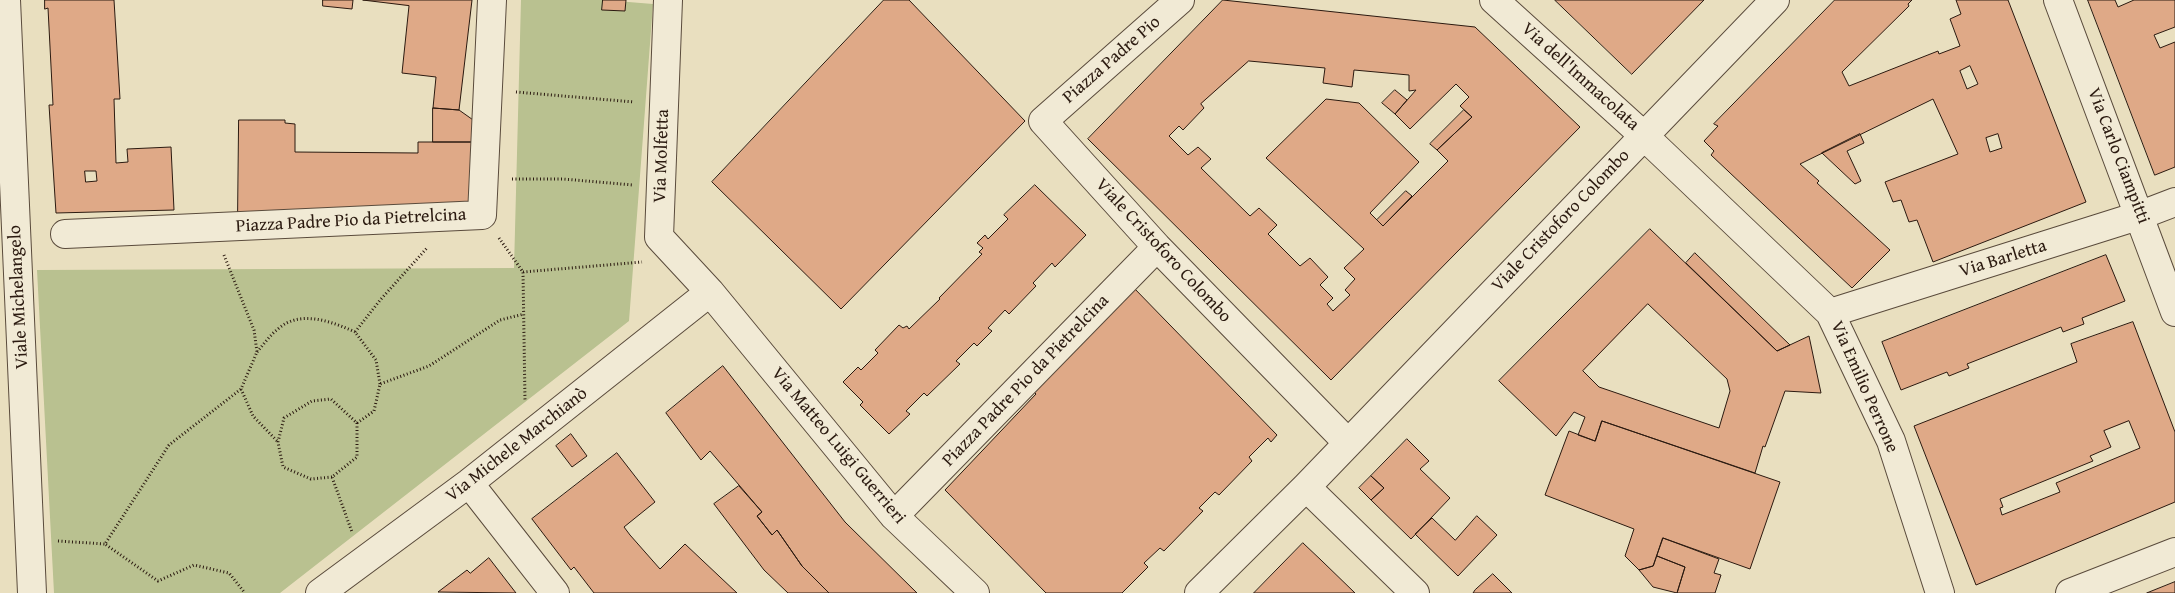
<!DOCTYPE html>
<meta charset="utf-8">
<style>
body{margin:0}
canvas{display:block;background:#e9dfbf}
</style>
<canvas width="2175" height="593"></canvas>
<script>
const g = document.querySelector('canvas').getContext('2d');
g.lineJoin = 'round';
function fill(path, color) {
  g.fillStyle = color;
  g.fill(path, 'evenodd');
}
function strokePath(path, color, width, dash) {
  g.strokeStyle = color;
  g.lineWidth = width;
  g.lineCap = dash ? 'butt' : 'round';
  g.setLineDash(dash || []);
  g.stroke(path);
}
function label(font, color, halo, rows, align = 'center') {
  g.font = font + ' "Gentium Book Plus",serif';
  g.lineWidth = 4;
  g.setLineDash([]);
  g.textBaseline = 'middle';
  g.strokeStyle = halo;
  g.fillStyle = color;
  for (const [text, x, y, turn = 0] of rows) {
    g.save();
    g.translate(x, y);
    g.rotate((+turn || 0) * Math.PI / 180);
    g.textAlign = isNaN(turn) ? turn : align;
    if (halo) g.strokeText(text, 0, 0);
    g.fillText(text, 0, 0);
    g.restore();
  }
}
fill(new Path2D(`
 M 521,0 L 604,0 L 653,4 L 629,321 L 280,593 L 54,593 L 37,270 L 514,268 Z`), '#b9c190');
const building = new Path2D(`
 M 45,0 L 114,0 L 120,99 L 114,99 L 116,163 L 128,162 L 127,149 L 171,147 L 174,210 L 56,213 L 49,105 L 53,105 L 48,8 L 45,9 ZM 85,171 L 96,171 L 97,181 L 86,182 Z
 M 323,0 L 353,0 L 352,9 L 323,6 Z
 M 363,0 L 472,0 L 459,110 L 433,108 L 436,77 L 402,73 L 409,6 Z
 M 603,0 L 626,0 L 625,11 L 602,10 Z
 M 884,0 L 909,0 L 1025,121 L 841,309 L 712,182 Z
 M 1223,0 L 1475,27 L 1580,127 L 1331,380 L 1088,139 ZM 1249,61 L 1325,68 L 1323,83 L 1352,87 L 1354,70 L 1409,75 L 1409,91 L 1416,90 L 1395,114 L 1410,129 L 1456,84 L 1469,97 L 1460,106 L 1472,117 L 1437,150 L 1448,161 L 1383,226 L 1370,213 L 1419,162 L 1359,103 L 1326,99 L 1266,158 L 1364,249 L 1344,268 L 1355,279 L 1345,290 L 1350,295 L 1333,311 L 1327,304 L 1333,298 L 1320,285 L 1328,277 L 1310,258 L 1300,266 L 1268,234 L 1277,225 L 1259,208 L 1250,216 L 1201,168 L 1211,159 L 1198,147 L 1188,155 L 1169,136 L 1179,126 L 1183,130 L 1204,108 L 1201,104 Z
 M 1555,0 L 1704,0 L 1632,74 Z
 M 1835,0 L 1912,0 L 1908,4 L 1909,6 L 1842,72 L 1849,86 L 1938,51 L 1939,54 L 1960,46 L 1950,19 L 1961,14 L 1956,0 L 2008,0 L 2086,202 L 1933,262 L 1917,220 L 1909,222 L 1901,200 L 1893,202 L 1885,182 L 1958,154 L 1933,99 L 1800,164 L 1819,181 L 1817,183 L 1890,250 L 1852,288 L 1711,155 L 1714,151 L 1704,141 L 1718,126 L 1714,124 ZM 1970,66 L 1978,84 L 1967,89 L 1960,71 ZM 1998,134 L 2002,148 L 1990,152 L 1986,138 Z
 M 2088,0 L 2115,0 L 2118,7 L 2134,0 L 2175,0 L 2175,27 L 2154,35 L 2160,48 L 2175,42 L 2175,167 L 2155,175 Z
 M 1395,90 L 1407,100 L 1395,114 L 1382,103 Z
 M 433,108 L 459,110 L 476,122 L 476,142 L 433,142 Z
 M 1464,110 L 1472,117 L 1437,150 L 1430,144 Z
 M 239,120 L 285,120 L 285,123 L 295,124 L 295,152 L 418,153 L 418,142 L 476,142 L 476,205 L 238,214 Z
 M 1860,134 L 1864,143 L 1847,151 L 1861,181 L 1855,184 L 1822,153 Z
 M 1035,185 L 1086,235 L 1055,267 L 1052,263 L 1033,283 L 1036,286 L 1009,314 L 1005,310 L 988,328 L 992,331 L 977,346 L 974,343 L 956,361 L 960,364 L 927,396 L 924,393 L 906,411 L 910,414 L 889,434 L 860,405 L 863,402 L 843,382 L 858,367 L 861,370 L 878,353 L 875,350 L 899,325 L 903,328 L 907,326 L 909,329 L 940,299 L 939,298 L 982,254 L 979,252 L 983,248 L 977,243 L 985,235 L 988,239 L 1008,219 L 1004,215 Z
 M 1406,191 L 1412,196 L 1383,226 L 1377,220 Z
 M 1650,229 L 1777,351 L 1809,336 L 1821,393 L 1785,391 L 1765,447 L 1763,446 L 1755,473 L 1602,421 L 1595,441 L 1578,435 L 1585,417 L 1574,412 L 1556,436 L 1499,381 ZM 1648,304 L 1727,379 L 1730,391 L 1719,428 L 1599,387 L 1583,371 Z
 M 1695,253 L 1790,345 L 1777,351 L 1686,263 Z
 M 2106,255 L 2125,301 L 2082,318 L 2084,324 L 2063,332 L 2061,327 L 1967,364 L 1969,368 L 1949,376 L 1947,372 L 1901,390 L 1882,342 Z
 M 1132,286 L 1277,435 L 1271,442 L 1268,438 L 1249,457 L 1252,461 L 1219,495 L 1215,492 L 1199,508 L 1203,511 L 1164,551 L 1160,548 L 1144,563 L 1148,567 L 1122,593 L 1046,593 L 945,490 L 1036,394 L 1030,388 Z
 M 2133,322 L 2175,432 L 2175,502 L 1976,585 L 1914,426 L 2077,362 L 2071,344 ZM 2129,421 L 2140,448 L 2056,483 L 2060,492 L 2002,515 L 2000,508 L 2003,507 L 2000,499 L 2093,461 L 2090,456 L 2111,447 L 2104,431 Z
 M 723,366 L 845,522 L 917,593 L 829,593 L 802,566 L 777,530 L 772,535 L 757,516 L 762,512 L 710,451 L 701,460 L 666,413 Z
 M 1602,421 L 1780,482 L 1750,569 L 1663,538 L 1653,566 L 1639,570 L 1625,556 L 1634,529 L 1545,495 L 1569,431 L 1595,441 Z
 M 571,434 L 587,456 L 572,467 L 556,446 Z
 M 1407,439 L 1429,461 L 1420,469 L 1450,498 L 1411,539 L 1371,500 L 1384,488 L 1371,476 Z
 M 617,453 L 655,502 L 624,527 L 630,535 L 660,569 L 685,544 L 737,593 L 594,593 L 574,567 L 571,570 L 532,519 Z
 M 1371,476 L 1384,488 L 1371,500 L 1359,488 Z
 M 739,486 L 762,512 L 757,516 L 772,535 L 777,530 L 802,566 L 829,593 L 788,593 L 764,570 L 714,504 Z
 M 1477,516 L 1497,535 L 1458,576 L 1415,534 L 1432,518 L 1455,540 Z
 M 1663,538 L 1719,559 L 1714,573 L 1721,575 L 1715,593 L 1677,593 L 1685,567 L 1657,556 Z
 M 1303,543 L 1322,561 L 1355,593 L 1254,593 Z
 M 1657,556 L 1685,567 L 1677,593 L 1653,587 L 1639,570 L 1653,566 Z
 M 489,558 L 516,593 L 438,592 L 467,570 L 470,573 Z
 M 1493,574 L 1512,593 L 1473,593 L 1475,590 Z
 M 2175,582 L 2175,593 L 2147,593 Z`);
fill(building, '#dfa987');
strokePath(building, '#2b1a10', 1);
const minor = new Path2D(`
 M 6,0 L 32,593
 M 668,0 L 659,237 L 710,292 L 894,516 L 975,593
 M 1180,0 L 1043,121 L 1157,247 L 1348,443
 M 1494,0 L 1643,135 L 1830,313 L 1891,441 L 1940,593
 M 2058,0 L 2175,312
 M 65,234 L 482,215 L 492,0
 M 1830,313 L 2141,215 L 2175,202
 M 469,483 L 555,593
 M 1306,487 L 1415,593
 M 894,516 L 1157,247
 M 320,593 L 469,483 L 710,292
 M 1199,593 L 1306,487 L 1775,0
 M 2070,593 L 2175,552`);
strokePath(minor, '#5a4b3c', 30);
strokePath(new Path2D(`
 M 516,92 L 634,102
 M 512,179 L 563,179 L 633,185
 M 499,238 L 523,272 L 525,401
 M 224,255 L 254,330 L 257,352 L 241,389 L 169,445 L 105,544 L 158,581 L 194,565 L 229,573 L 245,593
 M 523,272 L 642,262
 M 257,352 C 264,344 270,335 278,329 C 300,309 333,322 355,332
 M 380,384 L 376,360 L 355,332 L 381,299 L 427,248
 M 241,389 L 253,416 L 278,442
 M 357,423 L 374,411 L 380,384 L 429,366 L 500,320 L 524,314
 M 332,477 L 311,479 L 283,467 L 278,442 L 284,418 L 312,401 L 331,399 L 357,423 L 357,457 L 332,477 L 352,532
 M 58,541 L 105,544`), '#2b1a10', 3, [1, 2.5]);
strokePath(minor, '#f1ead5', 28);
label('18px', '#2b1a10', '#f1ead5', [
 ["Piazza Padre Pio",1112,60,-41],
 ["Via dell'Immacolata",1580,77,42],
 ["Via Molfetta",662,156,-88],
 ["Via Carlo Ciampitti",2118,156,69],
 ["Piazza Padre Pio da Pietrelcina",351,221,-3],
 ["Viale Cristoforo Colombo",1561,221,-46],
 ["Viale Cristoforo Colombo",1163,251,47],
 ["Via Barletta",2003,259,-17],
 ["Viale Michelangelo",19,297,-93],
 ["Piazza Padre Pio da Pietrelcina",1026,381,-46],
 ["Via Emilio Perrone",1864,387,66],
 ["Via Michele Marchianò",517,445,-38],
 ["Via Matteo Luigi Guerrieri",838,446,50]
]);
</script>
